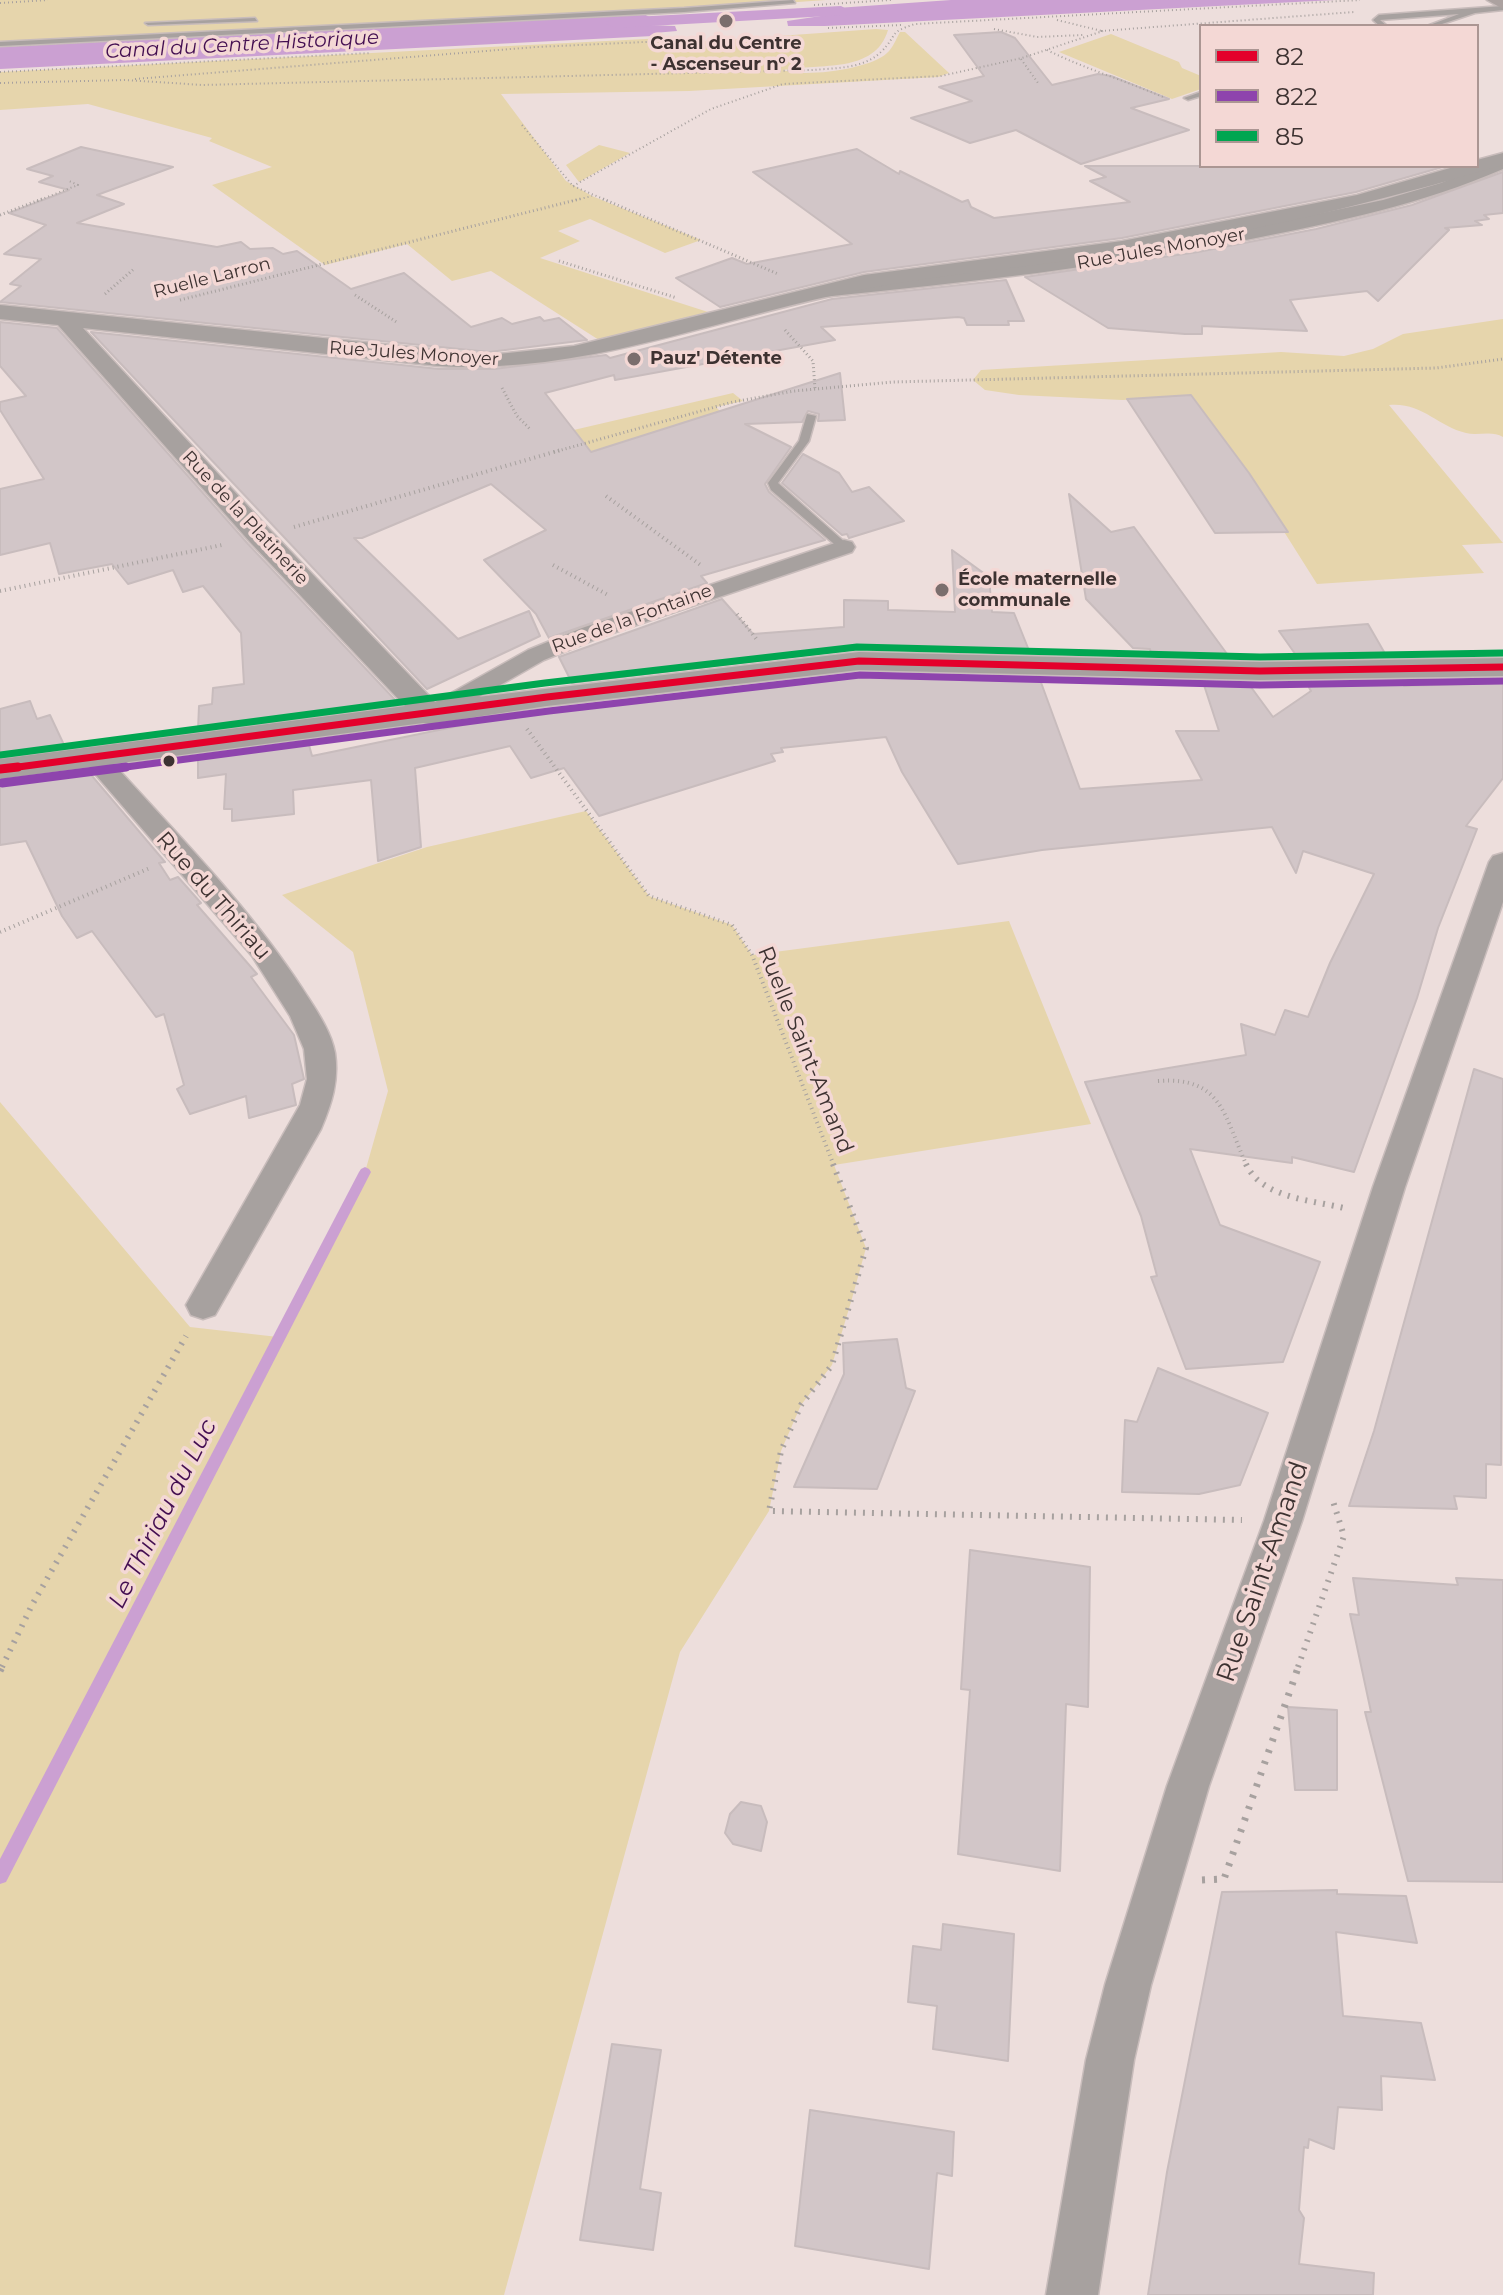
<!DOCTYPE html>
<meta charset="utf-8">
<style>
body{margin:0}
#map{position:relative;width:1503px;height:2295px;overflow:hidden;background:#eddedc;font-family:Montserrat,sans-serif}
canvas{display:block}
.legend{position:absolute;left:1199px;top:24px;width:280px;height:144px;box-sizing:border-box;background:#f4d8d5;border:2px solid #ab9693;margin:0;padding:10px 14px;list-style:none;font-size:24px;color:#3d3231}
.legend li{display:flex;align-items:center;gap:16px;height:40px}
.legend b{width:40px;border:2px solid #ab9693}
</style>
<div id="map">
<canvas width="1503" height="2295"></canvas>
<ul class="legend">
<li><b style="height:10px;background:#e4002b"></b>82</li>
<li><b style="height:10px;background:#8e44ad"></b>822</li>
<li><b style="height:10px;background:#00a651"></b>85</li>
</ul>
</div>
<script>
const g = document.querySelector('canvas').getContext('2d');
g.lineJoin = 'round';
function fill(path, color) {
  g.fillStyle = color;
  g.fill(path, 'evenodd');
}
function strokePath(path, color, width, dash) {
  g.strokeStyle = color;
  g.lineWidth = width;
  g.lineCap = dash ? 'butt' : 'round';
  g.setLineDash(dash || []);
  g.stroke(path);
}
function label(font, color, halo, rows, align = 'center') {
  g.font = font + ' Montserrat,sans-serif';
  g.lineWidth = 7;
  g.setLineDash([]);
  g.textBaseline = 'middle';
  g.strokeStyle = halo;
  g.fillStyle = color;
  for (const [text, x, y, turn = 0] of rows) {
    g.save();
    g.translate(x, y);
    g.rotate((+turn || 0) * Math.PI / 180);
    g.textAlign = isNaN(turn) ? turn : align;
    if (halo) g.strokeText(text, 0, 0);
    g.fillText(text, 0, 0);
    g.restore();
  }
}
fill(new Path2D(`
 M 0,0 L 826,0 L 684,10 L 0,44 Z
 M 876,29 L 888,30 C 875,74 820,63 783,70 C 804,78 871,69 887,53 C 893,48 896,39 900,32 L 905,32 L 949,73 L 938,77 L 689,91 L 501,94 L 566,181 L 592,196 L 701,240 L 665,253 L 590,219 L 558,231 L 580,241 L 540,258 L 708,312 L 599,340 L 491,271 L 452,281 L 407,244 L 325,265 L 212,185 L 272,167 L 209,141 L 212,138 L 88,104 L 0,110 L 0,72 L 665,38 L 668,44 Z
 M 1111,34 L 1179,62 L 1182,68 L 1201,76 L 1201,89 L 1172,99 L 1059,52 Z
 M 599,145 L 630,153 L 579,182 L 566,165 Z
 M 1503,319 L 1503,437 C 1492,430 1478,436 1466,433 C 1437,426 1422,402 1389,405 L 1503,543 L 1462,545 L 1484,573 L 1317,584 L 1247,473 L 1187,397 L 1122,400 L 1019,395 L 985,390 L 973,380 L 981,370 L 1281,352 L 1344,356 L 1373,349 L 1403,334 Z
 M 733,393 L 743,401 L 716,407 L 722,413 L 558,461 L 509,445 Z
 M 586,811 L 649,896 L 732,925 L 752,955 L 1009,921 L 1091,1124 L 834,1165 L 866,1248 L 851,1302 L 832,1365 L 801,1405 L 781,1451 L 769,1511 L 680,1652 L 504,2295 L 0,2295 L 0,1102 L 190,1327 L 278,1337 L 69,1744 L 365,1172 L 388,1091 L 353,952 L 282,895 L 427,847 Z`), '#e6d5ac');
fill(new Path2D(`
 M 951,0 L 1335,0 L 825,26 L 788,26 L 787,21 L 821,16 L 783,16 L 780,12 Z
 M 644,14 L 651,18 L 672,17 L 673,22 L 649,25 L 675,26 L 677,31 L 654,33 L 653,36 L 0,69 L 0,47 Z`), '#cba0d2');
fill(new Path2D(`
 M 365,1167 L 369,1169 L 371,1172 L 6,1882 L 0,1884 L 0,1859 L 359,1172 L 361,1169 Z`), '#cba0d2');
fill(new Path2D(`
 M 841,6 L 850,11 L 847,15 L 614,28 L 605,23 L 614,18 Z`), '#cba0d2');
const building = new Path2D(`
 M 1001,32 L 1015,38 L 1052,85 L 1098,74 L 1111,76 L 1169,99 L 1131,108 L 1189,130 L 1081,164 L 1016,130 L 970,143 L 911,118 L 972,101 L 939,87 L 984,76 L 954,35 Z
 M 81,147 L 173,167 L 97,195 L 124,204 L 77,223 L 217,247 L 241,242 L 250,249 L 273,248 L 283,254 L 297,251 L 351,289 L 404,273 L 471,327 L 502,318 L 512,324 L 540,317 L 544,321 L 559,318 L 587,340 L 489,352 L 0,302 L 21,286 L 10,284 L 41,259 L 4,254 L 46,225 L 9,213 L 69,190 L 39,182 L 53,176 L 27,169 Z
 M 857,149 L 899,174 L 900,171 L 962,202 L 968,200 L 971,207 L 994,218 L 1130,202 L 1090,181 L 1106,177 L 1085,166 L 1446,166 L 1356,192 L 1122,238 L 864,272 L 720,307 L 676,278 L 732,258 L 747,264 L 852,244 L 753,172 Z
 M 1503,172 L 1503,213 L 1484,215 L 1489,219 L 1475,221 L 1482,225 L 1445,228 L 1449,230 L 1378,301 L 1367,291 L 1290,300 L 1307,331 L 1202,326 L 1202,334 L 1185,334 L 1108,328 L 1025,277 L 1198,252 L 1316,229 L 1412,205 Z
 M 1006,280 L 1024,321 L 1008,321 L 1009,325 L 967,325 L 964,318 L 958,317 L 821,327 L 835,340 L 615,380 L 614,375 L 545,393 L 591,452 L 840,373 L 845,420 L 818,421 L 819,414 L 808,411 L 802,422 L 745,424 L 791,447 L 765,484 L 769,492 L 825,540 L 701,576 L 707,583 L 549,638 L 536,614 L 484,560 L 546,530 L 491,484 L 362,538 L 354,538 L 458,639 L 529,611 L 540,636 L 427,689 L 91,332 L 439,369 L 494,369 L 606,355 L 610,358 L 832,299 Z
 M 0,322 L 57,328 L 248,544 L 398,703 L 198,730 L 199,706 L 212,704 L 213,688 L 244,684 L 241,633 L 203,586 L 183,592 L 173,570 L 128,584 L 112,564 L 59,574 L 50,543 L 0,555 L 0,489 L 44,479 L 0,410 L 0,402 L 26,396 L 0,366 Z
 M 1191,395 L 1249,473 L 1288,532 L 1215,533 L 1127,399 Z
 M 803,454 L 839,473 L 852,492 L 869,487 L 904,521 L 849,538 L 847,534 L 842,535 L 782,483 Z
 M 1069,494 L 1111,532 L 1134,527 L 1230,658 L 1151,653 L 1150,649 L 1133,648 L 1086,599 Z
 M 952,550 L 989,577 L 992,612 L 1014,613 L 1030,653 L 859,649 L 572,683 L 559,657 L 722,599 L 753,634 L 844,627 L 844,600 L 888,601 L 888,610 L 955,612 Z
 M 1368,624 L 1387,657 L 1298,658 L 1279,631 Z
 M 859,673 L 1039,677 L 1080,789 L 1202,780 L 1176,731 L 1219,731 L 1203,682 L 1248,683 L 1273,717 L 1311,691 L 1306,682 L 1401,681 L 1404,686 L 1503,683 L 1503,778 L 1466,826 L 1477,829 L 1438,928 L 1417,998 L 1354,1172 L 1292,1157 L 1292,1163 L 1190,1149 L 1220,1225 L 1320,1262 L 1283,1362 L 1186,1369 L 1151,1277 L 1157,1276 L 1141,1216 L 1085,1082 L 1246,1055 L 1241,1024 L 1275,1035 L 1285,1010 L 1308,1017 L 1330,963 L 1374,874 L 1303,851 L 1296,873 L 1272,827 L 1042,850 L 958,864 L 902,772 L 886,737 L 781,748 L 783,752 L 771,754 L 775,761 L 599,816 L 564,768 L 531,778 L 510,746 L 415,768 L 421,847 L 378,861 L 371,780 L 293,790 L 294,814 L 232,821 L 232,809 L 224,809 L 226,774 L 198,778 L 198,756 L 320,740 L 309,745 L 312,756 L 517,714 L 586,709 L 584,705 Z
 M 30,701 L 37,719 L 50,715 L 65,747 L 0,756 L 0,709 Z
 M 87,770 L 165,862 L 159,863 L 170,880 L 178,877 L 201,903 L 197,905 L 257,974 L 251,977 L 294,1035 L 304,1079 L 292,1084 L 296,1105 L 249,1118 L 246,1096 L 190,1114 L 177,1089 L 184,1085 L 164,1014 L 156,1017 L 92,931 L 77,938 L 62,916 L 26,841 L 0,845 L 0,782 Z
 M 1474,1069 L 1503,1079 L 1501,1465 L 1486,1464 L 1486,1498 L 1454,1496 L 1457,1509 L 1349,1506 L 1374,1431 Z
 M 897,1339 L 906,1388 L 915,1391 L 877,1489 L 794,1487 L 844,1374 L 843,1343 Z
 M 1158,1368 L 1268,1413 L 1240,1485 L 1199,1494 L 1122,1492 L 1125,1420 L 1137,1422 Z
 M 970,1550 L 1090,1567 L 1088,1707 L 1066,1704 L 1060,1871 L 958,1854 L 970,1690 L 961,1689 Z
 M 1353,1578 L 1458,1585 L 1456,1578 L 1503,1580 L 1503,1882 L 1408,1881 L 1365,1712 L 1371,1712 L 1350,1614 L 1359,1615 Z
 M 1288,1707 L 1337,1710 L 1337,1790 L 1295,1790 Z
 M 741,1802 L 761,1806 L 767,1822 L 761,1851 L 733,1844 L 725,1833 L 730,1814 Z
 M 1337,1890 L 1337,1894 L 1406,1896 L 1417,1943 L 1336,1932 L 1343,2016 L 1421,2023 L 1435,2080 L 1381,2076 L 1382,2110 L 1338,2107 L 1334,2149 L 1309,2139 L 1308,2148 L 1304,2147 L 1299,2210 L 1304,2218 L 1299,2264 L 1374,2273 L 1373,2295 L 1148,2295 L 1167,2172 L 1222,1892 Z
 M 943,1924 L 1014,1934 L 1008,2061 L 933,2049 L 937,2006 L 908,2002 L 913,1946 L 941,1950 Z
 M 612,2044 L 661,2050 L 640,2189 L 661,2193 L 653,2250 L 580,2240 Z
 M 810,2110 L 954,2132 L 952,2176 L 937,2173 L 929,2269 L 795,2246 Z`);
fill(building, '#d2c6c8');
strokePath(building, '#c8bcbd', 2);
const service = new Path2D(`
 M 793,0 L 795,3 L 684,12 L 0,46 L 0,42 L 684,8 Z
 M 1503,6 L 1503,10 L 1475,13 L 1436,26 L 1427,26 L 1459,14 L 1380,20 L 1387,26 L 1380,26 L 1373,20 L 1379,15 Z
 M 255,18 L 257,21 L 148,25 L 145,23 Z
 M 1201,92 L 1201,96 L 1188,100 L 1184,98 Z
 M 807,414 L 816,416 L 809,441 L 778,483 L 848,545 L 848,549 L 840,549 L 771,490 L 768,483 L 799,441 Z`);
const minor = new Path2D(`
 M 1503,158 L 1503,169 C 1423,204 1337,222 1251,239 C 1109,266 966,283 822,297 L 813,292 L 822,287 L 1047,261 L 1213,236 L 1383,200 L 1441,183 Z
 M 844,540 L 852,542 L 855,547 L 852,552 L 598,638 L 544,660 L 439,720 L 421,720 L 418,715 L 421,710 L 528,650 L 582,628 Z
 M 92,747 L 101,750 C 170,827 245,901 302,988 C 314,1007 331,1030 335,1053 C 339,1081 332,1103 321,1129 L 215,1315 L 203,1319 L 191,1315 L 186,1305 L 300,1105 L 307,1079 L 304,1049 L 290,1016 L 252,956 L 83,760 L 79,755 L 83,750 Z
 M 1503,853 L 1503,902 L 1405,1187 L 1302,1521 L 1209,1786 L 1151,1985 L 1134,2060 L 1098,2295 L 1046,2295 L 1086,2060 L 1105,1985 L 1167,1786 L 1264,1521 L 1373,1187 L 1489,862 L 1493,856 Z`);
const tertiary = new Path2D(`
 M 1503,153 L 1503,165 C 1377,202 1251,233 1121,253 C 1036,267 949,273 864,289 C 722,316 586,375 439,366 L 83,328 L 270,530 L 435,702 L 859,652 L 1260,662 L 1503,658 L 1503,676 L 1260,680 L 859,670 L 547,706 L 430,724 L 423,723 L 0,779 L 0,759 L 405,706 L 250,542 L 58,325 L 0,319 L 0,305 L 489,355 L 574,346 L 864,275 L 1122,241 L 1357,195 L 1457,166 L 1477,166 L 1477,160 Z`);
const primary = new Path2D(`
 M 1487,0 L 1503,0 L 1503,9 Z`);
strokePath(service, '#c8bcbb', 3);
strokePath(minor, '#c8bcbb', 3);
strokePath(tertiary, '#c8bcbb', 3);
strokePath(primary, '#c8bcbb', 3);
strokePath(new Path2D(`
 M 0,3 L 48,0
 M 814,5 L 891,0
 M 1057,20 L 1102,31
 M 828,28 L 902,25
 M 994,29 L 1037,37 L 1083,35
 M 1101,31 L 1354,12
 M 1047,50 C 1085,69 1124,80 1163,97
 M 1021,59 L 1038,83
 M 0,72 L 371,53
 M 135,79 L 536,47 L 666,41
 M 0,83 L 126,80 L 202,85 L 812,70 C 835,68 863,69 881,52 C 899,34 887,33 915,24 L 1360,0
 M 522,125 L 573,186 L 608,201
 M 573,186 L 711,109 L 783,84 L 941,76 L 1022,58 L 1103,31
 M 37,201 L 78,185 L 69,181
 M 572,201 L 592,196`), '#a7a19f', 2, [1, 3]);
strokePath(new Path2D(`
 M 603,199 L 778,274
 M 0,215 L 42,199
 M 559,261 L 677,298
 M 105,294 L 135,268
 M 355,295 L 398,323
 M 180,300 L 580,199
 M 785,330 L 813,361 L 815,389
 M 502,388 L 517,416 L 530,429
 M 554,452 L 733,402 L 794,391 L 893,382 L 1436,368 L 1503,359`), '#a7a19f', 3, [1, 3]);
strokePath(new Path2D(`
 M 606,496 L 702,566
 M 294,527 L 561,450
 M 553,565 L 608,595
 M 0,591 L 222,545
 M 737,614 L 758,641
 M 527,729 L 649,896 L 732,925 L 752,955 L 834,1166
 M 0,932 L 150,868
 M 1158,1081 C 1223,1076 1224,1117 1247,1166`), '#a7a19f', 4, [1, 4]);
strokePath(new Path2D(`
 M 833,1164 L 866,1248 L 832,1365 L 801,1405 L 781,1451 L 769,1511 L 1242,1520
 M 1246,1164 C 1261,1198 1311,1200 1344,1208
 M 2,1667 L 32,1605 L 186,1336
 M 1298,1667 L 1344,1536 L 1332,1498`), '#a7a19f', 6, [2, 7]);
strokePath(new Path2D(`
 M 0,1671 L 3,1665
 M 1202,1880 L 1224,1879 L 1299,1665`), '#a7a19f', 7, [3, 9]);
fill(service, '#a7a19f');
fill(minor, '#a7a19f');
fill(tertiary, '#a7a19f');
fill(primary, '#aca2a0');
strokePath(new Path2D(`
 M 3,769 L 547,697 L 859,661 L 1260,671 L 1503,667`), '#e4002b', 7);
strokePath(new Path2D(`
 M 0,769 L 18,767`), '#e4002b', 9);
strokePath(new Path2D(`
 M 111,769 L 549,711 L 860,675 L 1260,685 L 1503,681`), '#8e44ad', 7);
strokePath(new Path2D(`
 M 2,783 L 126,767`), '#8e44ad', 9);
strokePath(new Path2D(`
 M 0,755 L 545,683 L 857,647 L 1260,657 L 1503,653`), '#00a651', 7);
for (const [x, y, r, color] of [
 [726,21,8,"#7b6e6d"],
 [634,359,8,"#7b6e6d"],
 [942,590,8,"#7b6e6d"],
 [169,761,7,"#3d3231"]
]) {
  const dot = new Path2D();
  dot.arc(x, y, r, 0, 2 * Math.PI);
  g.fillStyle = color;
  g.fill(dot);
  strokePath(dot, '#f4d8d5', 3);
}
label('bold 18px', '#3d3231', '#f4d8d5', [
 ["Canal du Centre",726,44,"center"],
 ["- Ascenseur n° 2",726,65,"center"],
 ["Pauz' Détente",650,359],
 ["École maternelle",958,580],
 ["communale",958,601]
], 'left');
label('18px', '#3d3231', '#f4d8d5', [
 ["Rue Jules Monoyer",1161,249,-10],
 ["Ruelle Larron",212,278,-14],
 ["Rue Jules Monoyer",414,354,4],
 ["Rue de la Platinerie",245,518,47],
 ["Rue de la Fontaine",632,619,-20]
]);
label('italic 20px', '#430e51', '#f4d8d5', [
 ["Canal du Centre Historique",242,45,-3]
]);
label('22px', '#3d3231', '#f4d8d5', [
 ["Rue du Thiriau",213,896,49],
 ["Ruelle Saint-Amand",805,1050,68]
]);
label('italic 24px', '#430e51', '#f4d8d5', [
 ["Le Thiriau du Luc",163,1514,-63]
]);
label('26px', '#3d3231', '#f4d8d5', [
 ["Rue Saint-Amand",1263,1572,-71]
]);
</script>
